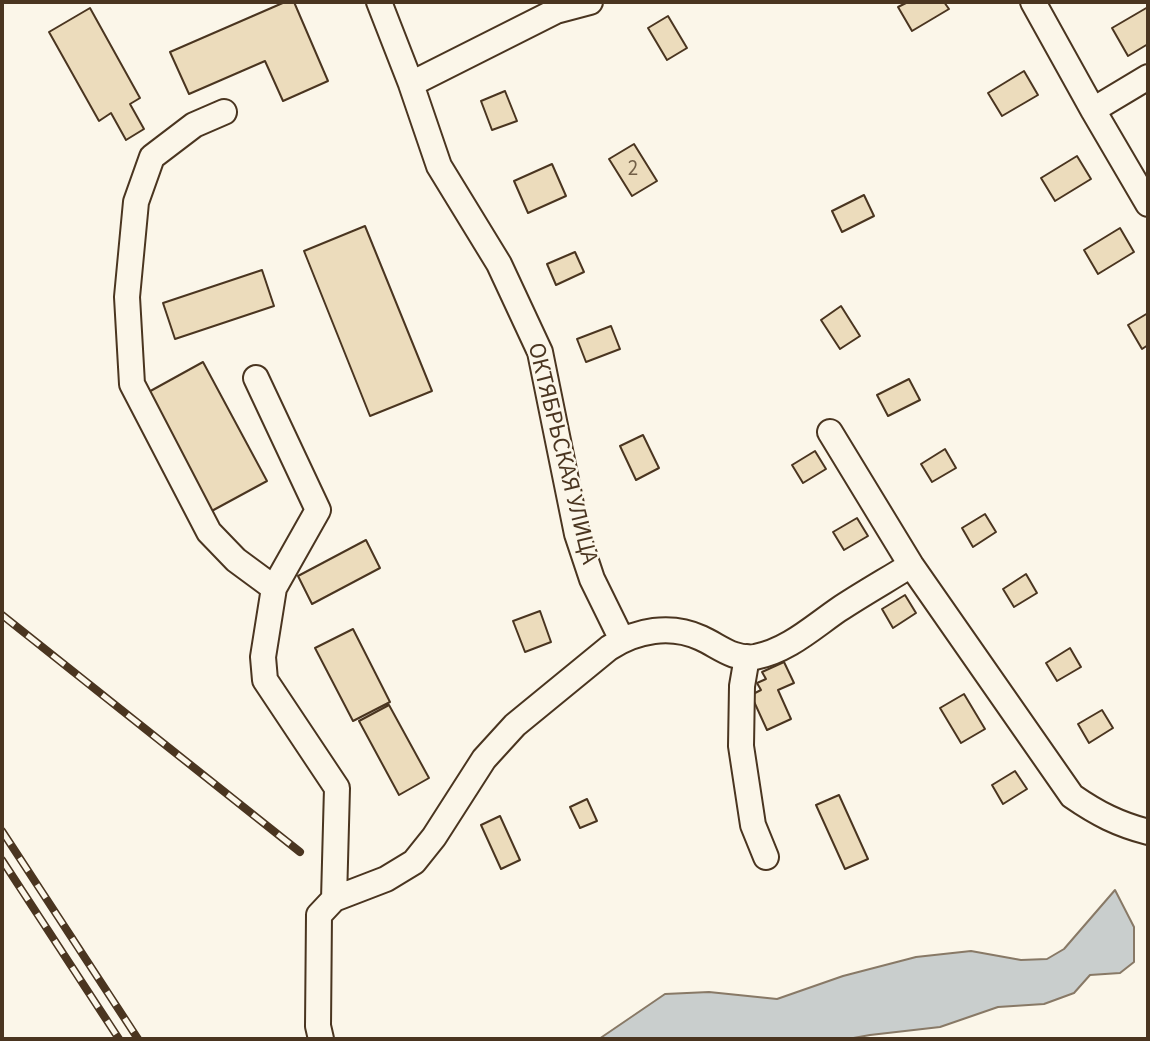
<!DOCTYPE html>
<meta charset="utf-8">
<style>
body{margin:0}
#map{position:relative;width:1150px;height:1041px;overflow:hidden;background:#fbf6e9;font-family:"Source Sans 3",sans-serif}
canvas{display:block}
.frame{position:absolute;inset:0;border:4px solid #4a3520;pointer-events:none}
</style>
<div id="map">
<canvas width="1150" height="1041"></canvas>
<div class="frame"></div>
</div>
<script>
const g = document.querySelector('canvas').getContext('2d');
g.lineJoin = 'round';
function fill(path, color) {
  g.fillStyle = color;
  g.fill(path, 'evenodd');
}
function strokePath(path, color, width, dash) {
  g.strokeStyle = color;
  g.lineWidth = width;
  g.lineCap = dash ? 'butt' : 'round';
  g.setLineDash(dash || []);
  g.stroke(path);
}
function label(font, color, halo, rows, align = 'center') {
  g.font = font + ' "Source Sans 3",sans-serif';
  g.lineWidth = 5;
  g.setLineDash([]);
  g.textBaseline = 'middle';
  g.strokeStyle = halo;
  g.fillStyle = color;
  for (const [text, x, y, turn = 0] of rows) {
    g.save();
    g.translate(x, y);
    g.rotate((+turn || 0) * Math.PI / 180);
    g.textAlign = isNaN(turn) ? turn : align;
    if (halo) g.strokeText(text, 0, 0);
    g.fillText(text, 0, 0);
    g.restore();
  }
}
const water = new Path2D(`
 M 1115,890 L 1134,927 L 1134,962 L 1120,973 L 1090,975 L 1074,993 L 1044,1004 L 998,1007 L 940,1027 L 870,1035 L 848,1039 L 599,1039 L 665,994 L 709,992 L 777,999 L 843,976 L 916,957 L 971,951 L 1021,960 L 1047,959 L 1064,949 Z`);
fill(water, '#c9cecd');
strokePath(water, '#887966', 2);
const building = new Path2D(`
 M 285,2 L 294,2 L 328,81 L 283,101 L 265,61 L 189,94 L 170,52 Z
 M 908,2 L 944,2 L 949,9 L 912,31 L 898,7 Z
 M 1148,7 L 1148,44 L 1128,56 L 1112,28 Z
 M 90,8 L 140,98 L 130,104 L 144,129 L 126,140 L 111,113 L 99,121 L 49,32 Z
 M 668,16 L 687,48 L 667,60 L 648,28 Z
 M 1024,71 L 1038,95 L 1002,116 L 988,93 Z
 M 505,91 L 517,121 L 492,130 L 481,101 Z
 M 634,144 L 657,181 L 632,196 L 609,159 Z
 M 1077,156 L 1091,179 L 1055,201 L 1041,178 Z
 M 552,164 L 566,196 L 528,213 L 514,181 Z
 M 864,195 L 874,216 L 842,232 L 832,211 Z
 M 365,226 L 432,391 L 370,416 L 304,251 Z
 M 1120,228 L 1134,252 L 1098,274 L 1084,250 Z
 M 575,252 L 584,272 L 556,285 L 547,264 Z
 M 262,270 L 274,306 L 175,339 L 163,303 Z
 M 841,306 L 860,336 L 840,349 L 821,320 Z
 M 1148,313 L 1148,345 L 1142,349 L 1128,325 Z
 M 611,326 L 620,349 L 586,362 L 577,339 Z
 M 203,362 L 267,481 L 208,513 L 145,394 Z
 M 909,379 L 920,400 L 888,416 L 877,395 Z
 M 643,435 L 659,468 L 636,480 L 620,446 Z
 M 945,449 L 956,468 L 932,482 L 921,464 Z
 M 815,451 L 826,469 L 803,483 L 792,465 Z
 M 985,514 L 996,532 L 973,547 L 962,528 Z
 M 857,518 L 868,536 L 844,550 L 833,532 Z
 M 366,540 L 380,568 L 312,604 L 298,576 Z
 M 1026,574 L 1037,593 L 1014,607 L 1003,589 Z
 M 905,595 L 916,613 L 893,628 L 882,609 Z
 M 540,611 L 551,642 L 525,652 L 513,621 Z
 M 353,629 L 390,702 L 353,721 L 315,648 Z
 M 1070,648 L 1081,667 L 1057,681 L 1046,663 Z
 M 784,662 L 794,683 L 778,690 L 791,719 L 767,730 L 751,695 L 761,690 L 757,683 L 766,679 L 762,672 Z
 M 964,694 L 985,729 L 961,743 L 940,708 Z
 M 389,705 L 429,778 L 399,795 L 359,721 Z
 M 1102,710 L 1113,728 L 1089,743 L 1078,724 Z
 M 1015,771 L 1027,789 L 1003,804 L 992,785 Z
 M 839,795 L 868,859 L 845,869 L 816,805 Z
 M 587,799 L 597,821 L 580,828 L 570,807 Z
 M 500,816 L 520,860 L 501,869 L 481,825 Z`);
fill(building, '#ecdcbc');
strokePath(building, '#4a3520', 2);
const minor = new Path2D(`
 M 379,2 L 411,84 L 439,166 L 499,264 L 540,352 L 577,534 L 592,579 L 622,640
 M 1033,2 L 1093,110 L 1148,204
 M 411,84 L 556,11 L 590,2
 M 1093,110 L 1148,77
 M 224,112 L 194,125 L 152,157 L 136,202 L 127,297 L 132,384 L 209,532 L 236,560 L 274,588
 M 256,378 L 318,510 L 274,588 L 263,657 L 265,680 L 337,788 L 334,899
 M 830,432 L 911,565 L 1072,796 C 1098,814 1118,824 1148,832
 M 747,657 L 742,686 L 741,746 L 753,825 L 766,857
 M 321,1039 L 318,1026 L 319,915 L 334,899 L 386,879 L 414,862 L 434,837 L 484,759 L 515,725 L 609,648 C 636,630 671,624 701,638 C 719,646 733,660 755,657 C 787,651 812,628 838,610 C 862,594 887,580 911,565`);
strokePath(minor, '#4a3520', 28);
strokePath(minor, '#fbf6e9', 24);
const rail = new Path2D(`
 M 2,615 L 300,852
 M 2,831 L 138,1039
 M 2,860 L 119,1039`);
strokePath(rail, '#4a3520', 8);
strokePath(rail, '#fbf6e9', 5, [16]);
label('21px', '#725f47', null, [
 ["2",633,170]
]);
label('24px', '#4a3520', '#fbf6e9', [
 ["ОКТЯБРЬСКАЯ УЛИЦА",561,454,76]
]);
</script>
